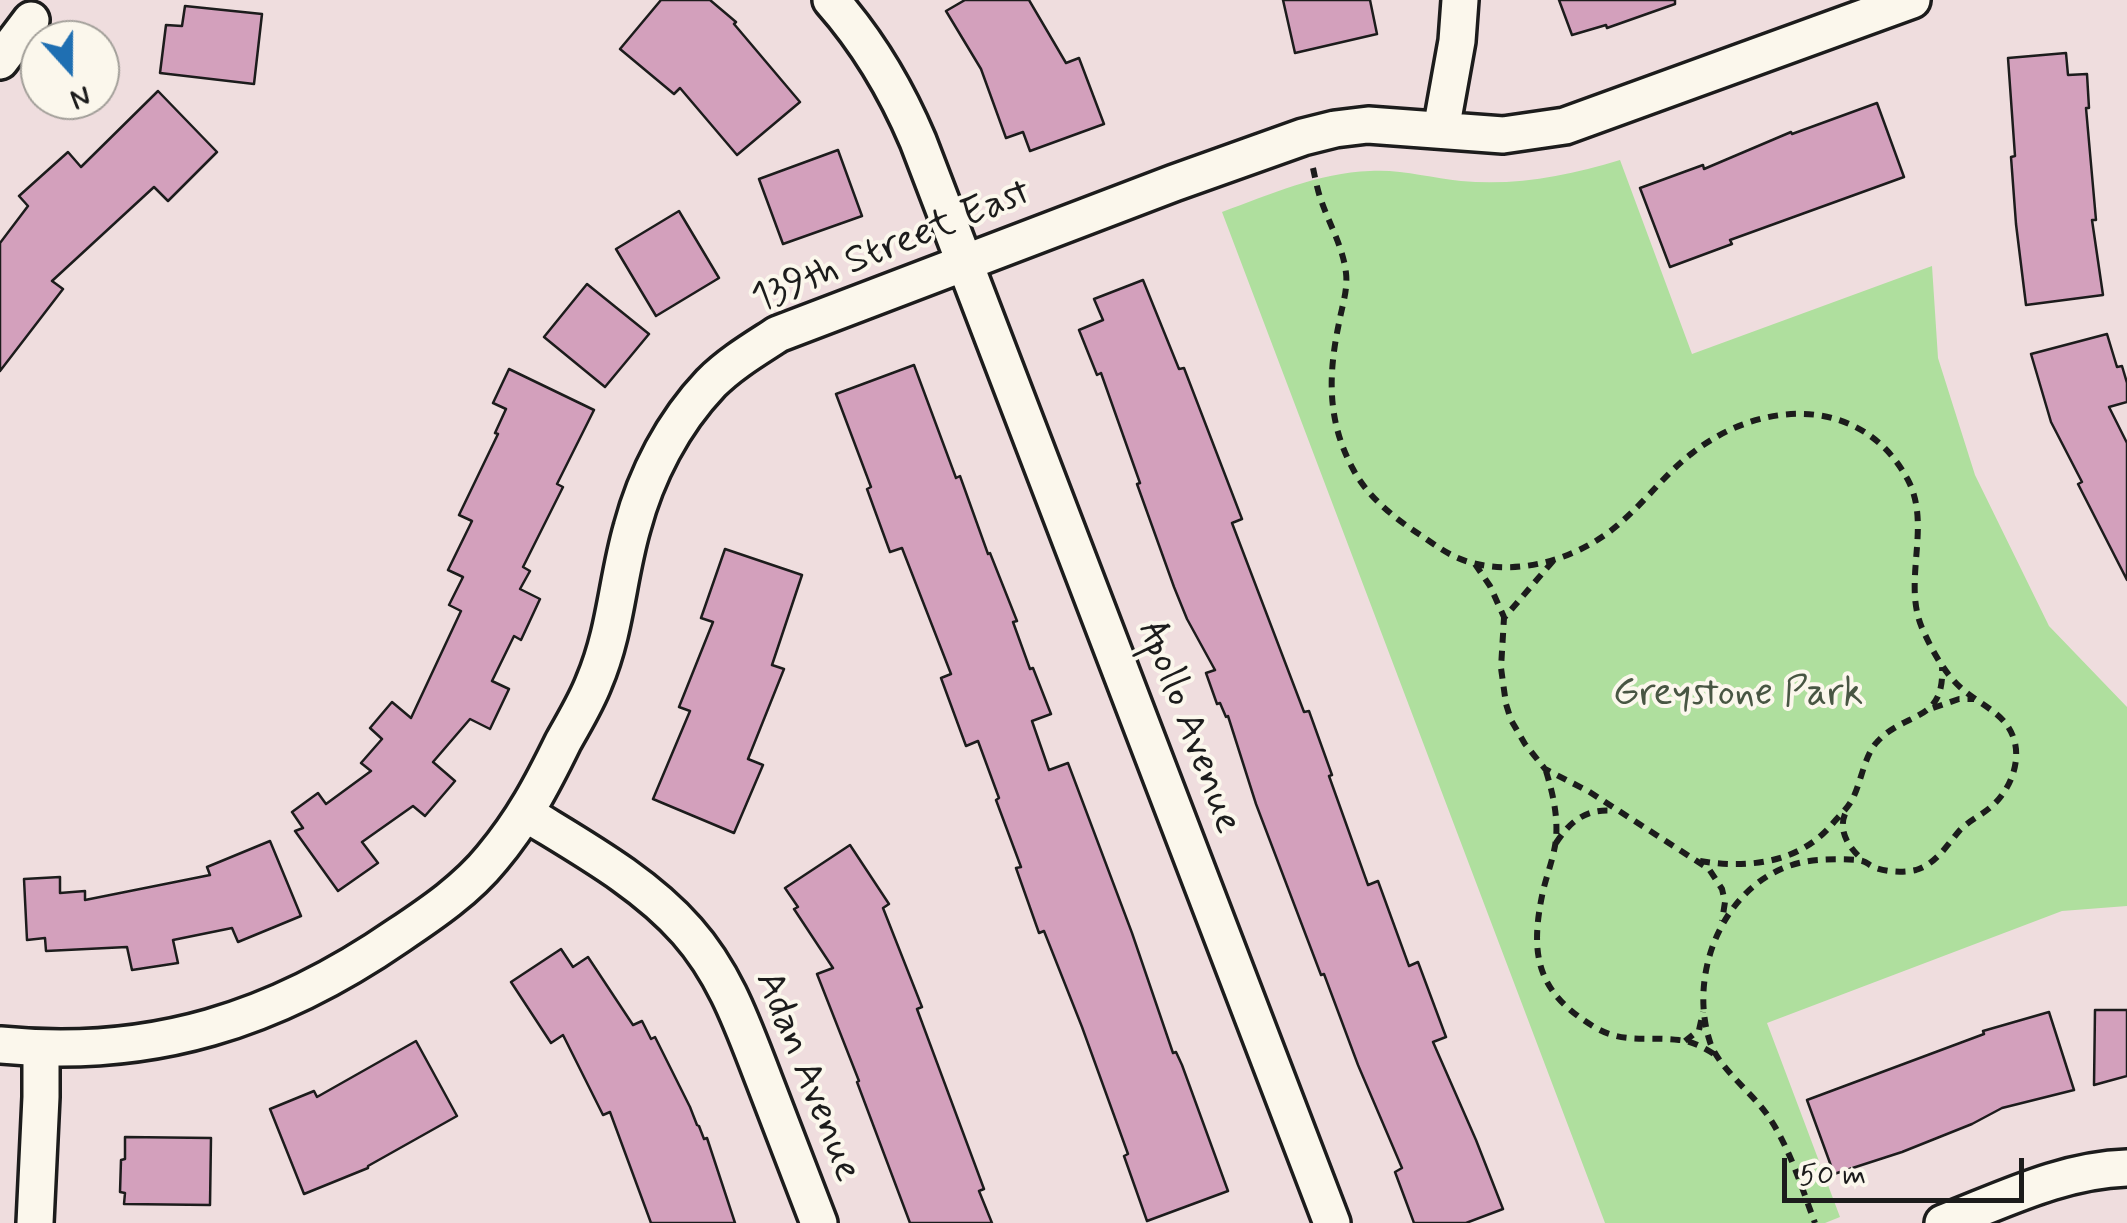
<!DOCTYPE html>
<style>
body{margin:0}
#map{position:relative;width:2127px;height:1223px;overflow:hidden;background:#efddde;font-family:Mynerve,sans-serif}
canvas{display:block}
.north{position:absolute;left:20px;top:20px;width:100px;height:100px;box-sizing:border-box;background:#fbf7ec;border:2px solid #a29f99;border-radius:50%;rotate:159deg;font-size:28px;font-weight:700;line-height:40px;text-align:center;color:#1c1c1c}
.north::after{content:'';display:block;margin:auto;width:35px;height:45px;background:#1f6fb2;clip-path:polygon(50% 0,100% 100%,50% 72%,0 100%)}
.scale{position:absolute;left:1782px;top:1158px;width:242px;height:45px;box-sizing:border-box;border:5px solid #1c1c1c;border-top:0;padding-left:12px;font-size:30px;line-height:35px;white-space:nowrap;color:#1c1c1c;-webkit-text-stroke:8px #fbf7ec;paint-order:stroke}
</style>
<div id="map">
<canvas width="2127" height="1223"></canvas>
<div class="north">N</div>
<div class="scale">50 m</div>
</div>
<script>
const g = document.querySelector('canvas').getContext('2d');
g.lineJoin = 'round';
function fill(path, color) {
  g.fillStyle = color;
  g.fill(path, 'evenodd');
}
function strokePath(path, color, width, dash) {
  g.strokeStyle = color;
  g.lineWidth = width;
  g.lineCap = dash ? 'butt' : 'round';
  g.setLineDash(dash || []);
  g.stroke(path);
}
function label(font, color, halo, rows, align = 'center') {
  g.font = font + ' Mynerve,sans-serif';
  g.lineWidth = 8;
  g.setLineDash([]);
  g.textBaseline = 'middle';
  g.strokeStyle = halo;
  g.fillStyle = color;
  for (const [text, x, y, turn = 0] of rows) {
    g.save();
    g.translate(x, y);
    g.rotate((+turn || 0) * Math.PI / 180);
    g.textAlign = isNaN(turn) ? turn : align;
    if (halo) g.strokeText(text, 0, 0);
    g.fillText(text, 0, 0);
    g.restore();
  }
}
fill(new Path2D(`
 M 1620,160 L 1692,354 L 1932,266 L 1938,358 L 1975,475 L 2049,626 L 2127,707 L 2127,906 L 2062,911 L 1767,1023 L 1840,1217 L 1825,1223 L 1605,1223 L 1222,212 C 1271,194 1318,173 1370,171 C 1401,169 1431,178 1461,181 C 1516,186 1568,176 1620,160 Z`), '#afdf9e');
const building = new Path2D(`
 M 661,0 L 710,0 L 736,22 L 734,24 L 800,102 L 737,155 L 680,88 L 674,94 L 620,49 Z
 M 965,0 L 1029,0 L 1066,63 L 1079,58 L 1104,124 L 1030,151 L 1023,132 L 1006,138 L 981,69 L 946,11 Z
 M 1283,0 L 1370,0 L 1377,34 L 1295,53 Z
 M 1559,0 L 1675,0 L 1675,4 L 1607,28 L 1606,25 L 1572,35 Z
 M 185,6 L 262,14 L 254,84 L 160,73 L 166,25 L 182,26 Z
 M 2066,53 L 2068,75 L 2087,74 L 2089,108 L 2086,108 L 2096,220 L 2092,220 L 2103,295 L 2026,305 L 2016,224 L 2011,157 L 2015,156 L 2008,58 Z
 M 158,91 L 217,152 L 168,201 L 154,187 L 52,281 L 63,289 L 0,371 L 0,243 L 28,206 L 19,196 L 68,152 L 81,167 Z
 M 1877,103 L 1904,177 L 1730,240 L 1732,244 L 1670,267 L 1640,188 L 1703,165 L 1704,169 L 1791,132 L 1792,134 Z
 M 838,150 L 862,216 L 783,244 L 759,179 Z
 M 679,211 L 719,278 L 656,316 L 616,249 Z
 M 1143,280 L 1179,369 L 1184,368 L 1242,519 L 1232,523 L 1304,712 L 1309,711 L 1332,775 L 1329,776 L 1368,885 L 1378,881 L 1409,966 L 1418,962 L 1446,1037 L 1433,1042 L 1476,1140 L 1503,1209 L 1466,1223 L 1414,1223 L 1395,1172 L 1402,1168 L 1358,1065 L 1324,974 L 1321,975 L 1256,804 L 1228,716 L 1226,717 L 1220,703 L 1217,704 L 1206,673 L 1215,670 L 1187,619 L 1174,587 L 1137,484 L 1140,483 L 1101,373 L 1097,375 L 1079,330 L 1103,320 L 1094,299 Z
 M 587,284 L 649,334 L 605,387 L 544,337 Z
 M 2107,334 L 2117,367 L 2122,366 L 2127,383 L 2127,402 L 2109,407 L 2127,443 L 2127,580 L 2078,484 L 2082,482 L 2051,422 L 2031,354 Z
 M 914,365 L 956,478 L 960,476 L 988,554 L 990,553 L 1017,621 L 1013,622 L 1030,669 L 1033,668 L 1051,714 L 1032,721 L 1049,770 L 1068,763 L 1132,933 L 1173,1053 L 1176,1052 L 1182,1065 L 1228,1191 L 1147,1221 L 1124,1156 L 1128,1154 L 1082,1027 L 1044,931 L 1039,933 L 1016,868 L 1021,867 L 996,800 L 999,798 L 978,741 L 966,746 L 941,678 L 951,674 L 902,548 L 890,552 L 867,489 L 871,487 L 836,394 Z
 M 509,369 L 594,410 L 557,484 L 563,487 L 523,567 L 530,571 L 520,589 L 540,599 L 521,640 L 514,636 L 492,681 L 509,689 L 490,729 L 470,719 L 433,762 L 455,781 L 425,816 L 413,806 L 362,842 L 378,863 L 338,891 L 295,831 L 303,828 L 292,812 L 318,793 L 326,804 L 371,771 L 361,763 L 382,739 L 370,728 L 392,702 L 411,718 L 461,611 L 449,605 L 463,577 L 448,570 L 472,521 L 459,515 L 498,434 L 495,433 L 506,409 L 493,403 Z
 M 725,549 L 802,575 L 772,665 L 784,669 L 748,759 L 763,765 L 734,833 L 653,799 L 690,711 L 679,707 L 713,622 L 701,618 Z
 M 270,841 L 301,916 L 238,942 L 232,928 L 173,940 L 178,963 L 132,970 L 127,947 L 46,951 L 45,938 L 27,940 L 24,879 L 60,877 L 60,893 L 85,891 L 85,900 L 210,875 L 207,867 Z
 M 850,845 L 889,904 L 883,908 L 922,1007 L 917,1009 L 984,1189 L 979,1191 L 992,1223 L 910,1223 L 857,1082 L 859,1081 L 817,974 L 833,968 L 794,909 L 798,907 L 785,888 Z
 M 561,949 L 573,967 L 588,957 L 633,1025 L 642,1021 L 651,1039 L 655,1037 L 690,1107 L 697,1125 L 699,1126 L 704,1139 L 707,1138 L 735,1223 L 651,1223 L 610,1112 L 603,1115 L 563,1035 L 551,1043 L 511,982 Z
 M 2095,1010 L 2127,1010 L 2127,1076 L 2094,1085 Z
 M 2049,1012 L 2074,1090 L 2002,1108 L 1972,1124 L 1902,1152 L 1834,1174 L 1807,1100 L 1984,1034 L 1983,1031 Z
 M 416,1041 L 457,1116 L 368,1166 L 368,1168 L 304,1194 L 270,1109 L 314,1091 L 317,1097 Z
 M 125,1137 L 211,1138 L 210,1205 L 124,1204 L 125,1193 L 120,1192 L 121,1160 L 125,1159 Z`);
fill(building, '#d3a0bc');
strokePath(building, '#1c1c1c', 2.5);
const minor = new Path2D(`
 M 831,0 C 869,43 896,89 918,141 L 1332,1223
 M 0,61 L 31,20
 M 1441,130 L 1457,41 L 1460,0
 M 527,814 C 582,848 644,882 687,931 C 726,975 743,1026 764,1080 C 782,1128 801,1175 819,1223
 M 0,1045 C 151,1060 276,1020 399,935 C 432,913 467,889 492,858 C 523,821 542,785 563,742 C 574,722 586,703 594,682 C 616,630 617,580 632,528 C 646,475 673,423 711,383 C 731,363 755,349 778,334 L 1174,183 L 1303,137 L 1335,129 L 1368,125 L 1503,135 L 1565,126 L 1912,0
 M 35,1223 L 41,1097 L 41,1049
 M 1943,1223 C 2003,1200 2062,1170 2127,1168`);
strokePath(minor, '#1c1c1c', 42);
strokePath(new Path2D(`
 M 1313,168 C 1315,177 1317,188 1320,197 C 1328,222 1343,246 1346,273 C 1348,290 1342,306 1339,323 C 1328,375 1327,421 1353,469 C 1368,498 1398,521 1425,538 C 1439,548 1452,557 1469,562 C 1520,577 1580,558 1619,524 C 1645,502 1665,474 1691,454 C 1760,399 1862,394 1908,480 C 1932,526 1902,581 1922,628 C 1932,650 1943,671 1960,687 C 1980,706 2008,713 2015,743 C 2020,765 2009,791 1992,806 C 1982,815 1970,820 1960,830 C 1947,845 1936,864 1916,870 C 1903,873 1888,872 1876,868 C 1865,864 1870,862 1858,860 C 1846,859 1830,859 1818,860 C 1732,866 1685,966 1710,1042 C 1718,1067 1750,1091 1766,1113 C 1789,1145 1801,1186 1815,1223
 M 1553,561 L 1504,618 L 1501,668 L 1506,704 L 1511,720 L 1525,744 L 1545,769 L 1588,791 L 1709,869 L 1722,889 L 1725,902 L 1722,921
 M 1475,564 L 1490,586 L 1504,617
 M 1933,708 L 1959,699 L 1974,699
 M 1546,771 C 1553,794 1558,816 1556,839 C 1554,857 1547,874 1543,891 C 1529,956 1537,993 1596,1028 C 1624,1044 1649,1036 1679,1040 C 1691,1041 1703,1047 1714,1054
 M 1845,814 C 1838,831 1849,848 1862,859
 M 1556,843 C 1571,820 1587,808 1615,811
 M 1700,861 C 1749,869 1801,863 1834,822 C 1841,814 1848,808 1853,798 C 1861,782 1865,754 1877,742 C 1905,711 1945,723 1942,667
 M 1685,1041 L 1699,1030 L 1703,1012`), '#1c1c1c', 6, [10, 8]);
strokePath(minor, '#fbf7ec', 35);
label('40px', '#1c1c1c', '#fbf7ec', [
 ["139th Street East",892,248,-22],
 ["Apollo Avenue",1188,728,69],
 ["Adan Avenue",806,1077,68]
]);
label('40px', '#485643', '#fbf7ec', [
 ["Greystone Park",1738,696]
]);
</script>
